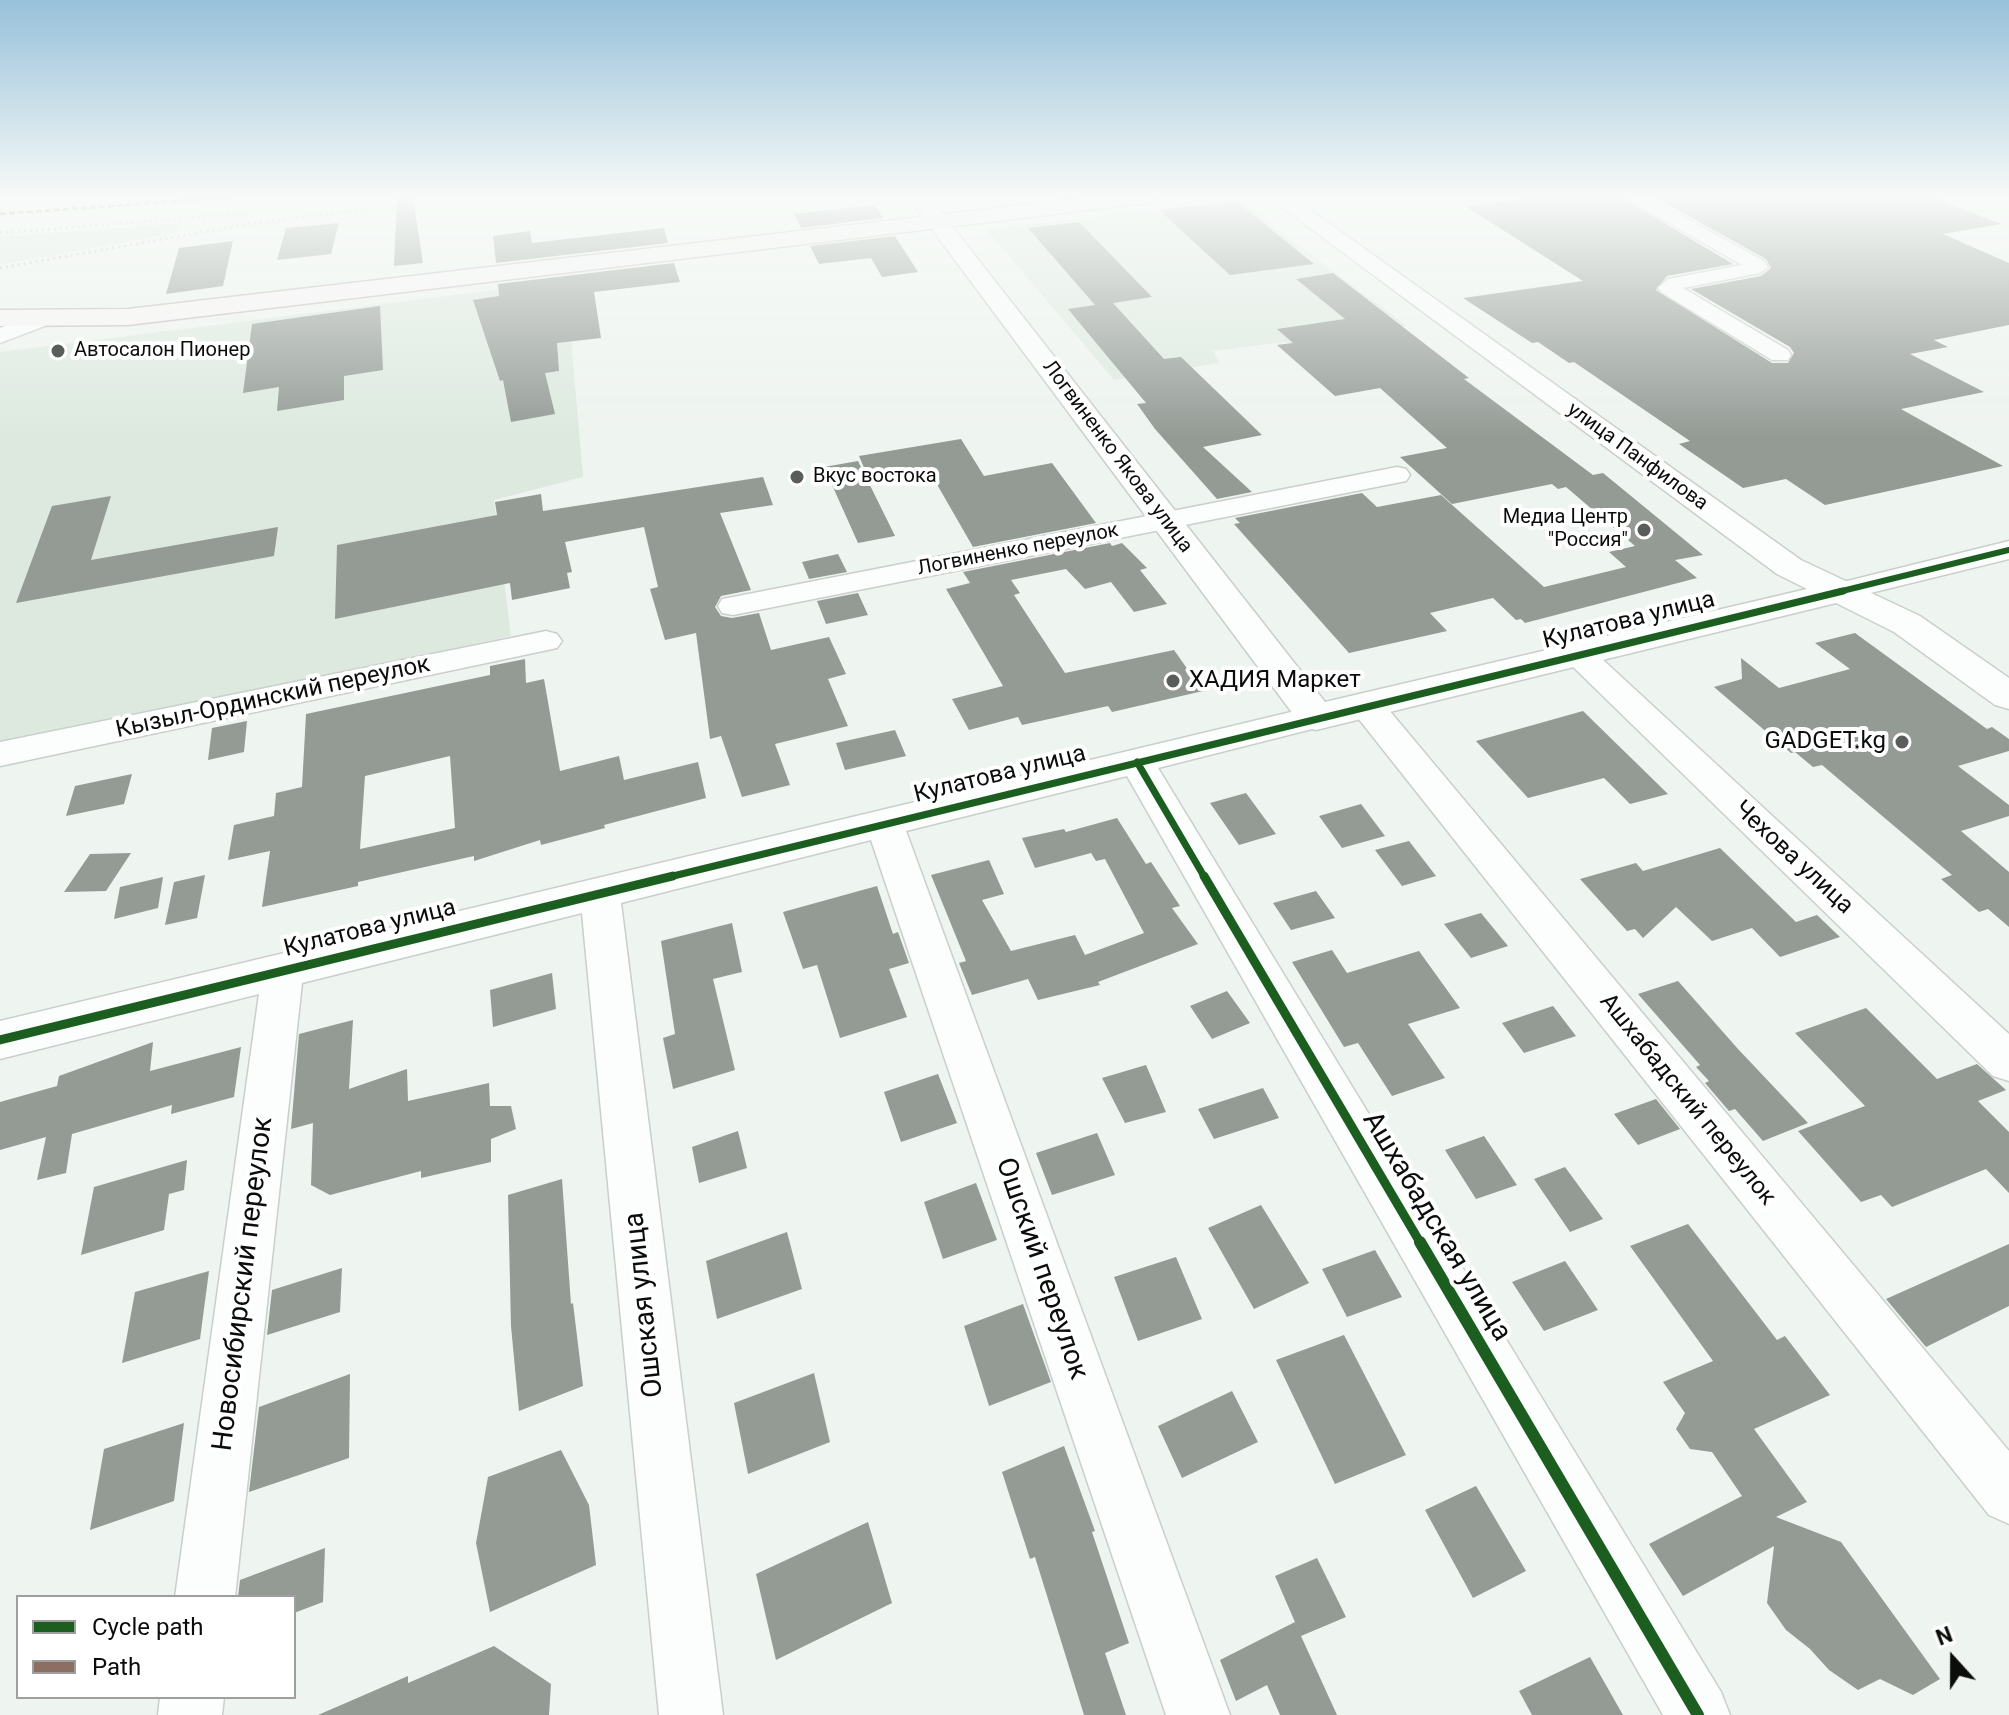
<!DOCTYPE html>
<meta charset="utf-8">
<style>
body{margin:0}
#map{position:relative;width:2009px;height:1715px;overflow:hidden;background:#eef4ef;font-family:Roboto,sans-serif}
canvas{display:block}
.legend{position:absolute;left:16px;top:1595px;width:280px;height:104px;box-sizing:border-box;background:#fff;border:2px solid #9d9e9d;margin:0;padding:10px 14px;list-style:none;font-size:24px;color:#0a0d0a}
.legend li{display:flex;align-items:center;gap:16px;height:40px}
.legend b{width:40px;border:2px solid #9d9e9d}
.north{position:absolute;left:1913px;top:1619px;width:80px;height:80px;-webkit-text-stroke:6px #fff;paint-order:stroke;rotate:339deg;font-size:22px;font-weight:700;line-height:32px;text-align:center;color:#0a0d0a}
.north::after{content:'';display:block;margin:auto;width:28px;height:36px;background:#0a0d0a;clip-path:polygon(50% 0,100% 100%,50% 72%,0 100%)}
</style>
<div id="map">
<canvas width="2009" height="1715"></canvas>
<ul class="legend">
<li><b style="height:10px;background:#1b5e20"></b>Cycle path</li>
<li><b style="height:10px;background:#8d6e63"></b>Path</li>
</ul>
<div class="north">N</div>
</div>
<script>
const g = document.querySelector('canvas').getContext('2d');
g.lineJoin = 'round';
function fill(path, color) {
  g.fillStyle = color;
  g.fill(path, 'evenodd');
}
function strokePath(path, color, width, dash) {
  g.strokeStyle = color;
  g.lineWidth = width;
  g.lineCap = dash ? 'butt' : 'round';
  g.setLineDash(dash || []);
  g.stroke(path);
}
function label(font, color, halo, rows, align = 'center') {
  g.font = font + ' Roboto,sans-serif';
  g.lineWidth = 8;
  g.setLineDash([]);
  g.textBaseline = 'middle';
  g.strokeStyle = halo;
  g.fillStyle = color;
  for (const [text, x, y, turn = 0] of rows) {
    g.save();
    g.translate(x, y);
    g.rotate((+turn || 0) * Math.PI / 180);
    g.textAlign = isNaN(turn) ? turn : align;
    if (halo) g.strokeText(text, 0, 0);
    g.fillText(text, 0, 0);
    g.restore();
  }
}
fill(new Path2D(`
 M 1238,200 L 1407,326 L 1299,345 L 1284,342 L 1213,351 L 1219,363 L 1114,380 L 986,229 Z
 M 178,223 L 176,233 L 0,265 L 0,237 Z
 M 566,281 L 583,477 L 494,500 L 511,636 L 0,746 L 0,352 Z`), '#dde9df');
fill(new Path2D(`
 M 397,197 L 413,197 L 423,263 L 394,266 Z
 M 1540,197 L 1621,197 L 1733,264 L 1667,276 L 1656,290 L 1772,363 L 1788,363 L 1794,353 L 1790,347 L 1691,289 L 1761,276 L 1771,268 L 1766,259 L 1654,197 L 1932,197 L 2001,224 L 1943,234 L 2009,263 L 2009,325 L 1934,340 L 1948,347 L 1910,354 L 1984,392 L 1901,409 L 2003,466 L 1825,505 L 1786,479 L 1743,488 L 1679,444 L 1690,441 L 1574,362 L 1569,363 L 1538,342 L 1532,343 L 1463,298 L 1583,281 L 1465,206 Z
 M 1236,201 L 1314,264 L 1230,275 L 1159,210 Z
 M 875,205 L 883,218 L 801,228 L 794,214 Z
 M 1079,222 L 1152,297 L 1113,303 L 1164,359 L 1181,357 L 1262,435 L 1203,447 L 1252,492 L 1217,499 L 1155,429 L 1137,404 L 1146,403 L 1068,309 L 1095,305 L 1028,228 Z
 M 339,223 L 331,254 L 277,260 L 286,228 Z
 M 664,228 L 668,243 L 496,263 L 493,236 L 530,231 L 532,243 Z
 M 895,236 L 918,272 L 882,277 L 871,258 L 819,264 L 810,246 Z
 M 233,241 L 223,286 L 166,294 L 179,248 Z
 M 674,263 L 680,282 L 594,292 L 601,338 L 557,343 L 559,371 L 545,373 L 555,414 L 511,422 L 503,380 L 500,381 L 473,300 L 499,296 L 498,284 Z
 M 1333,273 L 1469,378 L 1464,379 L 1593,475 L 1603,473 L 1703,555 L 1675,560 L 1697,578 L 1525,623 L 1521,619 L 1516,620 L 1493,598 L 1430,613 L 1447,631 L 1349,653 L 1234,524 L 1240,523 L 1235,518 L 1362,493 L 1377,507 L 1441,495 L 1544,587 L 1626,567 L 1609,552 L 1635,546 L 1566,487 L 1558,489 L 1552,484 L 1452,504 L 1400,457 L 1447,448 L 1380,388 L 1335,396 L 1277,345 L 1293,343 L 1277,329 L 1345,319 L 1296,279 Z
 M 380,306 L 383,370 L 344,376 L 344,400 L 277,411 L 279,387 L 243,393 L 252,324 Z
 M 961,439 L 984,476 L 1052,463 L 1096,523 L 973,547 L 931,474 L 871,484 L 859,456 Z
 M 858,461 L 895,536 L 858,543 L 824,467 Z
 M 763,477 L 773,505 L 720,513 L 751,590 L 721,596 L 715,607 L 721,616 L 732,618 L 759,613 L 771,650 L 829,637 L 846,674 L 828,679 L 848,726 L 775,744 L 790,785 L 742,797 L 721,736 L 710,739 L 696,633 L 665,640 L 650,589 L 658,587 L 644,527 L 565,542 L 572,572 L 567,573 L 570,588 L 512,600 L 510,583 L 335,619 L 337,545 L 497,515 L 495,502 L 541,494 L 543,511 Z
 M 111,496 L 91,560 L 278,527 L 274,556 L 16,603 L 52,506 Z
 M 1110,543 L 1112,546 L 1122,543 L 1147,568 L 1140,570 L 1167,604 L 1134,612 L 1111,582 L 1085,589 L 1066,569 L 1011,580 L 1020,593 L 1014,595 L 1065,673 L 1174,650 L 1203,691 L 1112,712 L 1108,706 L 1022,725 L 1018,717 L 969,730 L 952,699 L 1003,686 L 946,589 L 970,583 L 963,572 Z
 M 838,554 L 847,572 L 809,579 L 802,562 Z
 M 858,593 L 868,615 L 826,624 L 817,601 Z
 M 1855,633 L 1987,729 L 1992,727 L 2009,739 L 2009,751 L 1958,766 L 2009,805 L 2009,816 L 1961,831 L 2009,872 L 2009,927 L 1988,909 L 1979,912 L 1941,879 L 1952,875 L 1822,765 L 1813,767 L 1795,752 L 1791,753 L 1714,687 L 1742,679 L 1741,658 L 1779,688 L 1850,669 L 1815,643 Z
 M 525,659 L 526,683 L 544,679 L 560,771 L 619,756 L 624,780 L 698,762 L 706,798 L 604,825 L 605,828 L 541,845 L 540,840 L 474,861 L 474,856 L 358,882 L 358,886 L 262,907 L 270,851 L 228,860 L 234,825 L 274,816 L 276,793 L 302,787 L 306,714 L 490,675 L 490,666 ZM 450,756 L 455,828 L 360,849 L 365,776 Z
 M 1583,711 L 1668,794 L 1630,804 L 1604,778 L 1528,798 L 1476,741 Z
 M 247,721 L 244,752 L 208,760 L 212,728 Z
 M 895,730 L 906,756 L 845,770 L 836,743 Z
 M 132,774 L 124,804 L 66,816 L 75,786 Z
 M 1246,793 L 1276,834 L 1239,845 L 1210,803 Z
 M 1361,804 L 1385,836 L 1342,848 L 1319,816 Z
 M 1117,818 L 1146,864 L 1151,862 L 1180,906 L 1172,908 L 1198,944 L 1098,982 L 1100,985 L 1038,1000 L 1028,979 L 972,995 L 959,963 L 966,961 L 931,875 L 989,860 L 1004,894 L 982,900 L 1011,951 L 1075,935 L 1085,955 L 1144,933 L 1105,859 L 1096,861 L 1091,853 L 1035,868 L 1022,838 L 1064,829 L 1066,832 Z
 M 1409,841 L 1436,876 L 1402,886 L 1375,850 Z
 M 1720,848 L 1796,922 L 1817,915 L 1840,937 L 1780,957 L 1752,928 L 1712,941 L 1676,907 L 1643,938 L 1635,929 L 1627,931 L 1580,879 L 1636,863 L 1643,871 Z
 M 131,853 L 106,891 L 64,892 L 90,854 Z
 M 205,875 L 197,918 L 165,925 L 174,882 Z
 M 163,877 L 158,908 L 114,919 L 120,887 Z
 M 877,886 L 893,934 L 898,932 L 909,963 L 889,969 L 907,1017 L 840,1038 L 817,965 L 803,969 L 783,912 Z
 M 1316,891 L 1335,918 L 1291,930 L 1273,903 Z
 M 1481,913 L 1508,946 L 1471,958 L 1444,924 Z
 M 732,923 L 742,972 L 713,979 L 735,1070 L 673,1089 L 663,1038 L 675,1034 L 661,941 Z
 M 1332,950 L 1347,973 L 1419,951 L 1460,1008 L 1408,1024 L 1445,1078 L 1392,1096 L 1358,1043 L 1344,1047 L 1292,962 Z
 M 552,973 L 556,1009 L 493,1027 L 490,990 Z
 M 1678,981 L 1738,1049 L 1808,1123 L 1763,1141 L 1735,1109 L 1729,1111 L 1705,1083 L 1709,1081 L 1696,1067 L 1700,1065 L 1638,994 Z
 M 1227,991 L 1250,1023 L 1212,1039 L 1190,1006 Z
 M 1553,1006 L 1576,1036 L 1524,1053 L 1502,1023 Z
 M 1866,1008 L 1937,1079 L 1977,1064 L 2006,1090 L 1978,1101 L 2009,1132 L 2009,1193 L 1986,1169 L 1892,1207 L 1881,1195 L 1861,1202 L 1798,1131 L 1865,1106 L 1795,1033 Z
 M 353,1020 L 349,1089 L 407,1069 L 408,1101 L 489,1083 L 490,1106 L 511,1106 L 516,1129 L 491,1139 L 491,1162 L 421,1178 L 421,1171 L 330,1195 L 311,1185 L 313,1123 L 291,1129 L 299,1034 Z
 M 153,1042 L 150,1071 L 241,1047 L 234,1097 L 171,1114 L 172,1105 L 72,1134 L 66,1173 L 37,1180 L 46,1137 L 0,1150 L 0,1102 L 57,1086 L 59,1076 Z
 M 1146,1065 L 1166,1112 L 1125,1123 L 1102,1078 Z
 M 938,1074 L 957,1123 L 901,1142 L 884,1092 Z
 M 1263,1088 L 1279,1118 L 1214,1139 L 1198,1109 Z
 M 1656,1099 L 1680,1129 L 1638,1145 L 1614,1114 Z
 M 738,1131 L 747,1168 L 699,1183 L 692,1147 Z
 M 1097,1133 L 1115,1175 L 1052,1195 L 1036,1153 Z
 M 1484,1136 L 1517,1185 L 1476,1199 L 1445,1150 Z
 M 187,1160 L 184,1190 L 169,1194 L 164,1230 L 81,1255 L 94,1187 Z
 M 1565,1167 L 1603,1219 L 1570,1232 L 1534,1179 Z
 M 562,1179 L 571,1304 L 573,1303 L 583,1386 L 519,1411 L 511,1326 L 508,1195 Z
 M 976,1183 L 997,1240 L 943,1259 L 924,1202 Z
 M 1261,1205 L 1309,1283 L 1254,1309 L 1208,1228 Z
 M 1688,1224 L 1777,1340 L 1785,1336 L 1830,1395 L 1754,1429 L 1807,1502 L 1776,1517 L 1841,1542 L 1940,1679 L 1913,1695 L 1880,1679 L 1858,1690 L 1829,1670 L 1810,1649 L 1786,1630 L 1767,1603 L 1774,1546 L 1683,1596 L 1649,1544 L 1742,1496 L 1712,1452 L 1690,1449 L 1676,1429 L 1685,1413 L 1663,1382 L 1713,1361 L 1630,1246 Z
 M 787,1232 L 802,1289 L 717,1319 L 706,1261 Z
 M 2009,1244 L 2009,1306 L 1926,1347 L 1886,1299 Z
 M 1375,1250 L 1402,1297 L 1347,1317 L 1322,1269 Z
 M 1176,1257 L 1202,1319 L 1138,1341 L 1114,1277 Z
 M 1565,1261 L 1598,1310 L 1544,1331 L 1512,1282 Z
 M 342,1268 L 340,1312 L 267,1335 L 272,1290 Z
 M 209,1271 L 200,1339 L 122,1363 L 135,1292 Z
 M 1023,1304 L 1051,1382 L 989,1406 L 964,1326 Z
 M 1344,1335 L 1406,1455 L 1335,1484 L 1276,1360 Z
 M 814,1373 L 830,1442 L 748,1474 L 734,1403 Z
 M 350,1374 L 349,1458 L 249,1492 L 259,1407 Z
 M 1232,1391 L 1258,1442 L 1182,1478 L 1158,1426 Z
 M 184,1423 L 174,1501 L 90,1530 L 104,1449 Z
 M 1064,1446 L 1095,1531 L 1092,1532 L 1129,1643 L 1105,1653 L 1126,1715 L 1084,1715 L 1035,1557 L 1030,1559 L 1002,1472 Z
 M 561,1450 L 589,1505 L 596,1565 L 490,1612 L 476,1543 L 488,1477 Z
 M 1476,1486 L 1526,1571 L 1473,1598 L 1425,1510 Z
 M 868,1522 L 892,1603 L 776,1660 L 756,1574 Z
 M 325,1548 L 323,1602 L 294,1613 L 294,1597 L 238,1597 L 240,1580 Z
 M 1317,1558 L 1346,1617 L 1301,1636 L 1275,1576 Z
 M 1295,1622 L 1301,1636 L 1337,1715 L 1280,1715 L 1267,1685 L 1236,1701 L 1220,1660 Z
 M 494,1646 L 551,1684 L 549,1715 L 318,1715 L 408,1676 L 408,1683 Z
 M 1590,1657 L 1623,1715 L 1532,1715 L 1519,1691 Z`), '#949b95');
const street = new Path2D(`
 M 1624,197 L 1647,197 L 1764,261 L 1768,267 L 1760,273 L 1683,288 L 1788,350 L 1791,355 L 1788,360 L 1772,360 L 1661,292 L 1658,288 L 1668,279 L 1742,265 Z
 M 42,312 L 50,314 L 53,319 L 50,324 L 0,343 L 0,328 Z
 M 1397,467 L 1406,469 L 1410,475 L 1406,481 L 733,615 L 722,613 L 718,606 L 722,599 L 733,597 Z
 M 2009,541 L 2009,559 L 1842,600 L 1831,597 L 1827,591 L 1831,585 Z
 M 546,631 L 557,634 L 562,641 L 557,648 L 0,766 L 0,742 Z
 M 1578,644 L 1589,647 L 2009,1034 L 2009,1081 L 1993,1076 L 1567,661 L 1562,654 L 1567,647 Z
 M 1366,694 L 1378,697 L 2009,1451 L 2009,1524 L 1989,1515 L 1354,713 L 1349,705 L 1354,697 Z
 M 1316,706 L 1328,709 L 1333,717 L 1328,725 L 1158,768 L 1721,1692 L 1730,1715 L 1663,1715 L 1127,776 L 906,831 L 1230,1715 L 1166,1715 L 871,840 L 621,903 L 723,1715 L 659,1715 L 582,913 L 302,983 L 235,1597 L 175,1597 L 259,994 L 0,1059 L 0,1021 Z
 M 160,1697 L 224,1697 L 222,1715 L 158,1715 Z`);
const secondary = new Path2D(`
 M 908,197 L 929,197 L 1325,702 L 1807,589 L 1777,574 L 1268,197 L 1292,197 L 1801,560 L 1920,616 L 2009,678 L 2009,709 L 1995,705 L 1894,632 L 1836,603 L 1316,730 L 1302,726 Z`);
const primary = new Path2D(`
 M 1092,197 L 1158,197 L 1148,203 L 128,325 L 0,326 L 0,310 L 128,309 Z`);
strokePath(street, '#cacfcb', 3);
strokePath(secondary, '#cacfcb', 3);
strokePath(primary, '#bfbbbb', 3);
fill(street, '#fcfdfd');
fill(secondary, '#fcfdfd');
fill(primary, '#f6f4f4');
strokePath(new Path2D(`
 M 0,233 L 251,213
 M 0,268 L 248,224 L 471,197`), '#c1c2c1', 3, [2, 4]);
strokePath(new Path2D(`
 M 0,214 L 234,197`), '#8d6e63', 3, [6, 3]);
strokePath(new Path2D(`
 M 1834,593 L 2009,550`), '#1b5e20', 6);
strokePath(new Path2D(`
 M 1137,762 L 1205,878
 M 665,878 L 1843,591`), '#1b5e20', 7);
strokePath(new Path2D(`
 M 1204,876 L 1421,1244
 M 0,1040 L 673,876`), '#1b5e20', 9);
strokePath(new Path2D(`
 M 1420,1242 L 1698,1715`), '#1b5e20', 12);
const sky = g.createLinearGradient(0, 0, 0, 437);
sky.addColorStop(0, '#98c1da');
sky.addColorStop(0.45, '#f7faf8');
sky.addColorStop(1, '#f7faf800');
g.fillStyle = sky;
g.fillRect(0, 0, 2009, 437);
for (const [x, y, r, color] of [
 [58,351,8,"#5a5e5a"],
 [797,477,8,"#5a5e5a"],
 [1644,530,8,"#5a5e5a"],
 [1173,681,8,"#5a5e5a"],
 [1902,742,8,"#5a5e5a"]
]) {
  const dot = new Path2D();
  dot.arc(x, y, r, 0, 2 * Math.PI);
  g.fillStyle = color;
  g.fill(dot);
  strokePath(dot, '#fff', 3);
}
label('20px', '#0a0d0a', '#fff', [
 ["Автосалон Пионер",74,351],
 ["Вкус востока",813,477],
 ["Медиа Центр",1628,518,"right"],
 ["\"Россия\"",1628,541,"right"]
], 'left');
label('20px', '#0a0d0a', '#fff', [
 ["Логвиненко Якова улица",1117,457,53],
 ["улица Панфилова",1637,457,36],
 ["Логвиненко переулок",1018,550,-11]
]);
label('24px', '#0a0d0a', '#fff', [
 ["Кулатова улица",1629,621,-14],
 ["Кызыл-Ординский переулок",273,698,-12],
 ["Кулатова улица",1000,775,-14],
 ["Чехова улица",1793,858,43],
 ["Кулатова улица",370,929,-14],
 ["Ашхабадский переулок",1687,1100,51]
]);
label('24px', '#0a0d0a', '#fff', [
 ["ХАДИЯ Маркет",1189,681],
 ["GADGET.kg",1886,742,"right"]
], 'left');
label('28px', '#0a0d0a', '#fff', [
 ["Ашхабадская улица",1436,1227,59],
 ["Ошский переулок",1041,1269,71],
 ["Новосибирский переулок",244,1284,-83],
 ["Ошская улица",645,1305,-96]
]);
</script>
